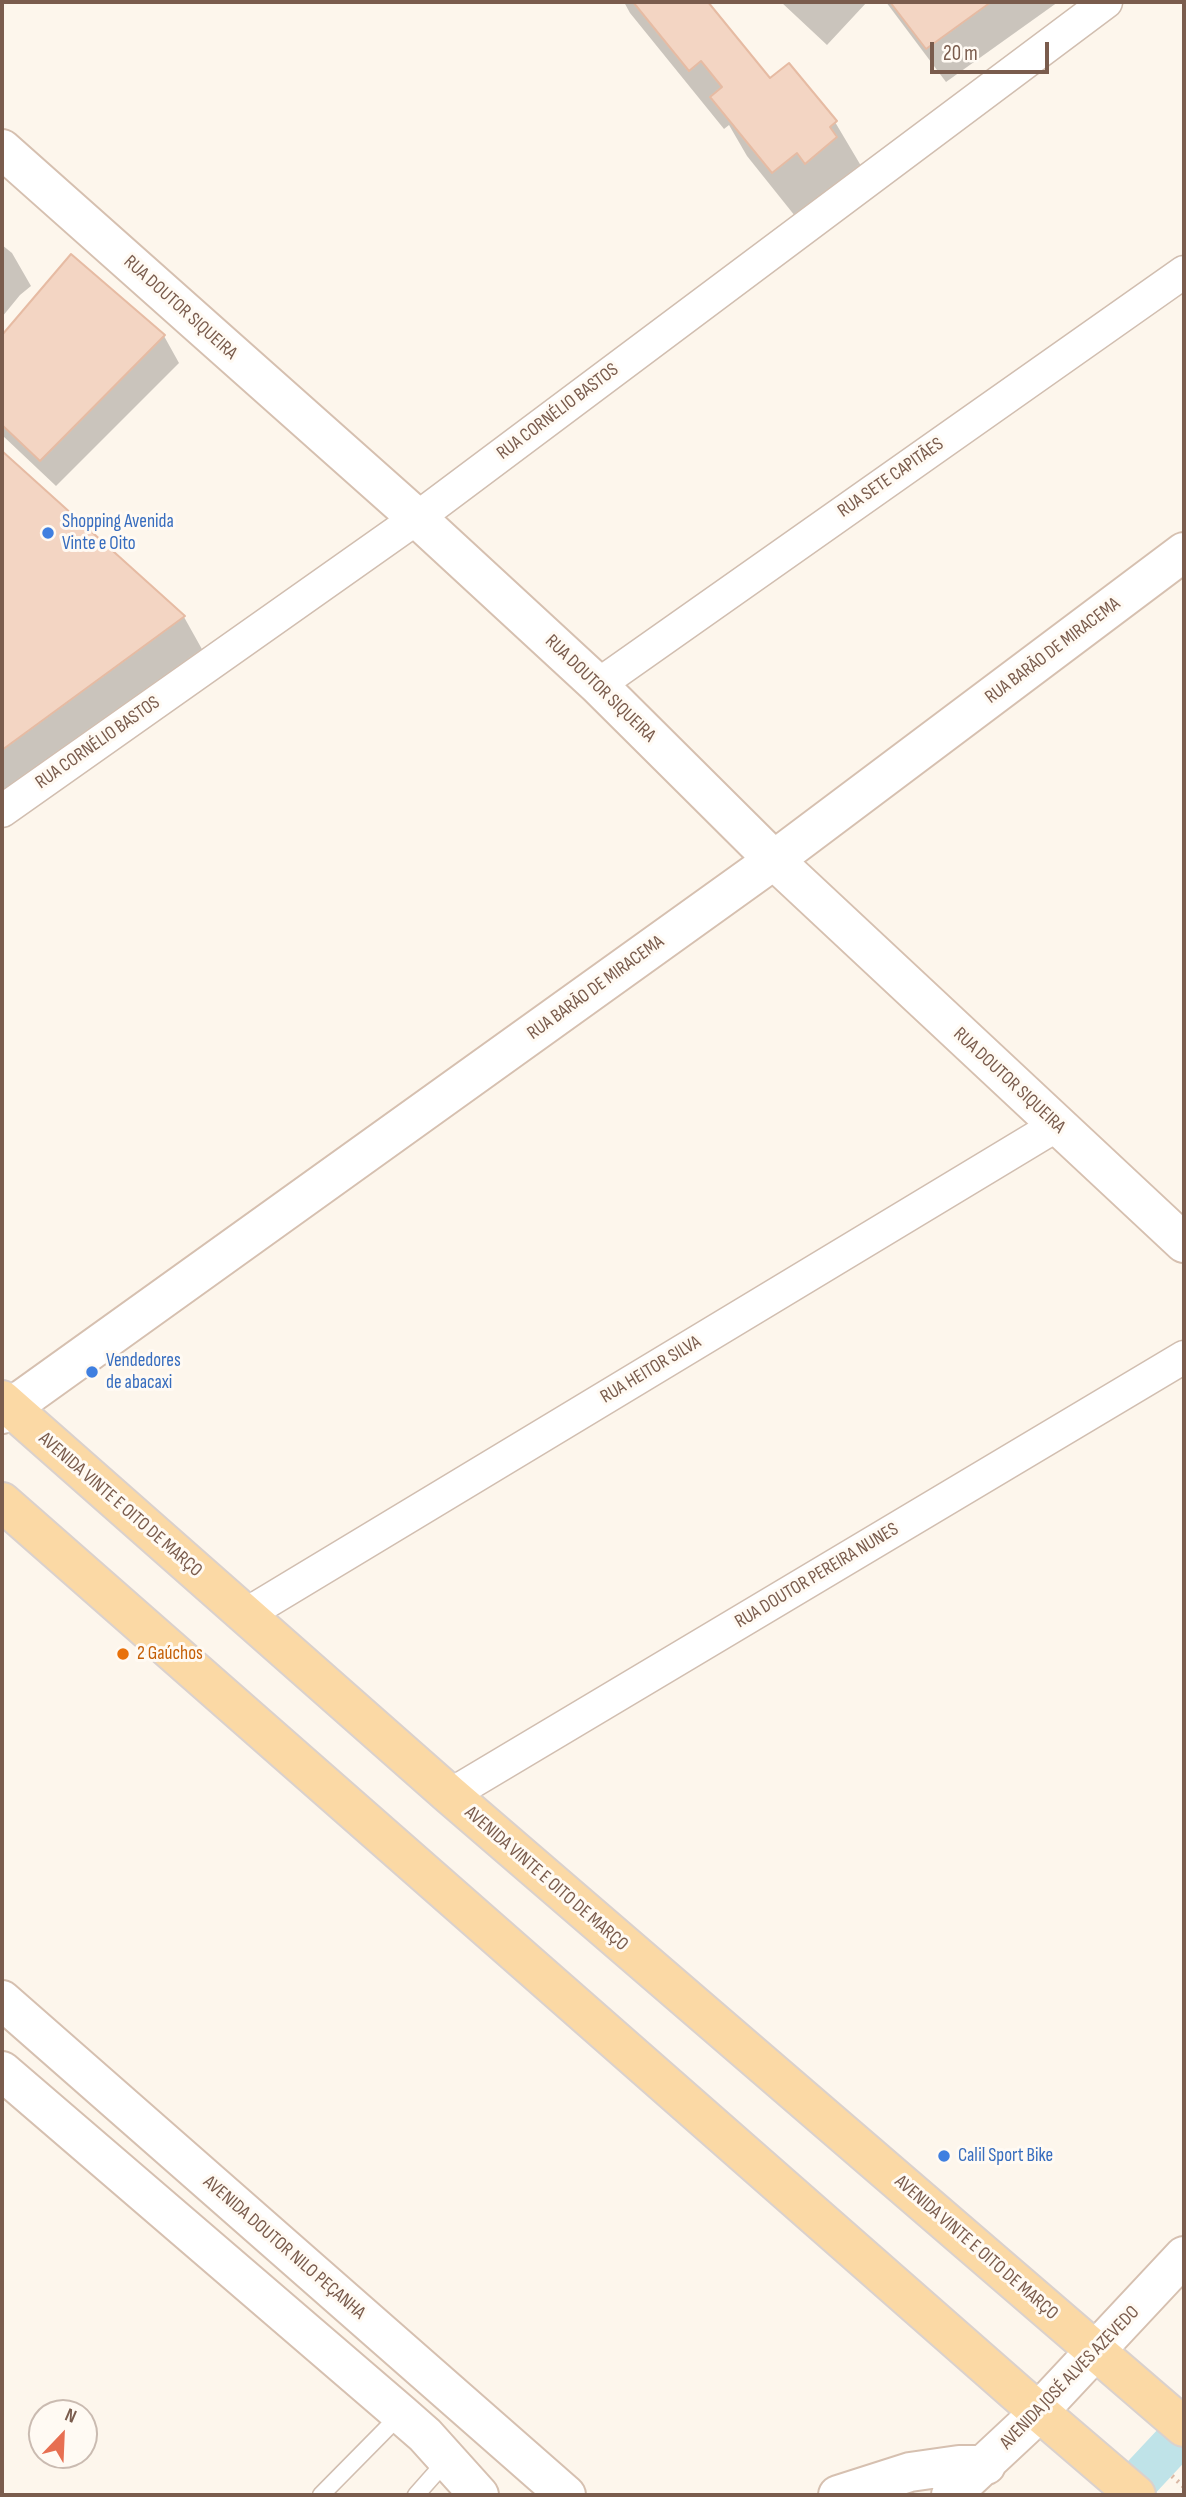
<!DOCTYPE html>
<meta charset="utf-8">
<style>
body{margin:0}
#map{position:relative;width:1186px;height:2497px;overflow:hidden;background:#fdf6ec;font-family:"Sofia Sans Condensed",sans-serif}
canvas{display:block}
.frame{position:absolute;inset:0;border:4px solid #7a5c4d;pointer-events:none}
.north{position:absolute;left:28px;top:2399px;width:70px;height:70px;box-sizing:border-box;background:#fffaf3;border:2px solid #cabbb1;border-radius:50%;rotate:23deg;font-size:19px;font-weight:700;line-height:28px;text-align:center;color:#7a5c4d}
.north::after{content:'';display:block;margin:auto;width:24px;height:32px;background:#e76f51;clip-path:polygon(50% 0,100% 100%,50% 72%,0 100%)}
.scale{position:absolute;left:930px;top:42px;width:119px;height:32px;box-sizing:border-box;border:4px solid #7a5c4d;border-top:0;padding-left:9px;font-size:21px;line-height:24px;white-space:nowrap;color:#7a5c4d;-webkit-text-stroke:5px #fffaf3;paint-order:stroke}
</style>
<div id="map">
<canvas width="1186" height="2497"></canvas>
<div class="frame"></div>
<div class="north">N</div>
<div class="scale">20 m</div>
</div>
<script>
const g = document.querySelector('canvas').getContext('2d');
g.lineJoin = 'round';
function fill(path, color) {
  g.fillStyle = color;
  g.fill(path, 'evenodd');
}
function strokePath(path, color, width, dash) {
  g.strokeStyle = color;
  g.lineWidth = width;
  g.lineCap = dash ? 'butt' : 'round';
  g.setLineDash(dash || []);
  g.stroke(path);
}
function label(font, color, halo, rows, align = 'center') {
  g.font = font + ' "Sofia Sans Condensed",sans-serif';
  g.lineWidth = 6;
  g.setLineDash([]);
  g.textBaseline = 'middle';
  g.strokeStyle = halo;
  g.fillStyle = color;
  for (const [text, x, y, turn = 0] of rows) {
    g.save();
    g.translate(x, y);
    g.rotate((+turn || 0) * Math.PI / 180);
    g.textAlign = isNaN(turn) ? turn : align;
    if (halo) g.strokeText(text, 0, 0);
    g.fillText(text, 0, 0);
    g.restore();
  }
}
fill(new Path2D(`
 M 624,2 L 705,2 L 770,81 L 835,122 L 870,181 L 870,197 L 841,221 L 832,211 L 807,231 L 747,156 L 729,125 L 724,129 L 630,13 Z
 M 781,2 L 867,2 L 827,45 Z
 M 886,2 L 1058,2 L 946,82 Z
 M 2,245 L 12,253 L 31,286 L 20,295 L 2,317 Z
 M 71,256 L 164,336 L 179,363 L 56,486 L 2,435 L 2,337 Z
 M 2,453 L 184,617 L 203,651 L 2,799 Z`), '#0003');
strokePath(new Path2D(`
 M 1125,2495 L 1184,2432`), '#bfe3e8', 42);
const building = new Path2D(`
 M 633,2 L 708,2 L 770,78 L 789,63 L 837,121 L 830,127 L 837,137 L 805,164 L 797,153 L 772,173 L 710,97 L 722,87 L 701,61 L 689,71 Z
 M 890,2 L 991,2 L 926,49 Z
 M 71,254 L 165,335 L 40,461 L 2,425 L 2,335 Z
 M 2,451 L 185,616 L 2,750 Z`);
fill(building, '#f3d5c3');
strokePath(building, '#e6bba3', 2);
const service = new Path2D(`
 M 321,2495 L 401,2414
 M 416,2495 L 447,2460`);
const minor = new Path2D(`
 M 598,685 L 1184,272
 M 2,811 L 417,518 L 1106,2
 M 245,1615 L 1057,1125
 M 450,1795 L 1184,1357`);
const secondary = new Path2D(`
 M 2,149 L 417,518 L 598,685 L 774,860 L 1184,1243
 M 2,1414 L 774,860 L 1184,552
 M 2,2000 L 566,2495
 M 2,2071 L 401,2414 L 425,2435 L 479,2495
 M 838,2495 L 910,2472 L 959,2465 L 986,2465
 M 951,2495 L 1025,2426 L 1184,2256`);
const primary = new Path2D(`
 M 2,1400 L 450,1795 L 1184,2427
 M 2,1502 L 1018,2394 L 1136,2495`);
strokePath(service, '#d1beb0', 19);
strokePath(minor, '#d1beb0', 35);
strokePath(secondary, '#d6c0b0', 42);
strokePath(primary, '#dad1cd', 42);
strokePath(new Path2D(`
 M 1172,2476 L 1184,2487`), '#d9b8a5', 4.5, [2, 5]);
strokePath(service, '#fff', 16);
strokePath(minor, '#fff', 32);
strokePath(secondary, '#fff', 38);
strokePath(primary, '#fbd9a5', 38);
for (const [x, y, r, color] of [
 [48,533,7,"#3f7fe0"],
 [92,1372,7,"#3f7fe0"],
 [123,1654,7,"#e8710a"],
 [944,2156,7,"#3f7fe0"]
]) {
  const dot = new Path2D();
  dot.arc(x, y, r, 0, 2 * Math.PI);
  g.fillStyle = color;
  g.fill(dot);
  strokePath(dot, '#fffaf3', 2.5);
}
label('19px', '#7a5c4d', '#fffaf3', [
 ["RUA DOUTOR SIQUEIRA",180,308,42],
 ["RUA CORNÉLIO BASTOS",558,412,-37],
 ["RUA SETE CAPITÃES",891,478,-35],
 ["RUA BARÃO DE MIRACEMA",1053,651,-37],
 ["RUA DOUTOR SIQUEIRA",600,689,44],
 ["RUA CORNÉLIO BASTOS",98,743,-35],
 ["RUA BARÃO DE MIRACEMA",596,988,-36],
 ["RUA DOUTOR SIQUEIRA",1009,1081,43],
 ["RUA HEITOR SILVA",651,1370,-31],
 ["AVENIDA VINTE E OITO DE MARÇO",120,1505,41],
 ["RUA DOUTOR PEREIRA NUNES",817,1576,-31],
 ["AVENIDA VINTE E OITO DE MARÇO",546,1879,41],
 ["AVENIDA DOUTOR NILO PEÇANHA",284,2248,41],
 ["AVENIDA VINTE E OITO DE MARÇO",976,2248,41],
 ["AVENIDA JOSÉ ALVES AZEVEDO",1070,2378,-46]
]);
label('19px', '#366cbe', '#fffaf3', [
 ["Shopping Avenida",62,522],
 ["Vinte e Oito",62,544],
 ["Vendedores",106,1361],
 ["de abacaxi",106,1383],
 ["Calil Sport Bike",958,2156]
], 'left');
label('19px', '#c56008', '#fffaf3', [
 ["2 Gaúchos",137,1654]
], 'left');
</script>
